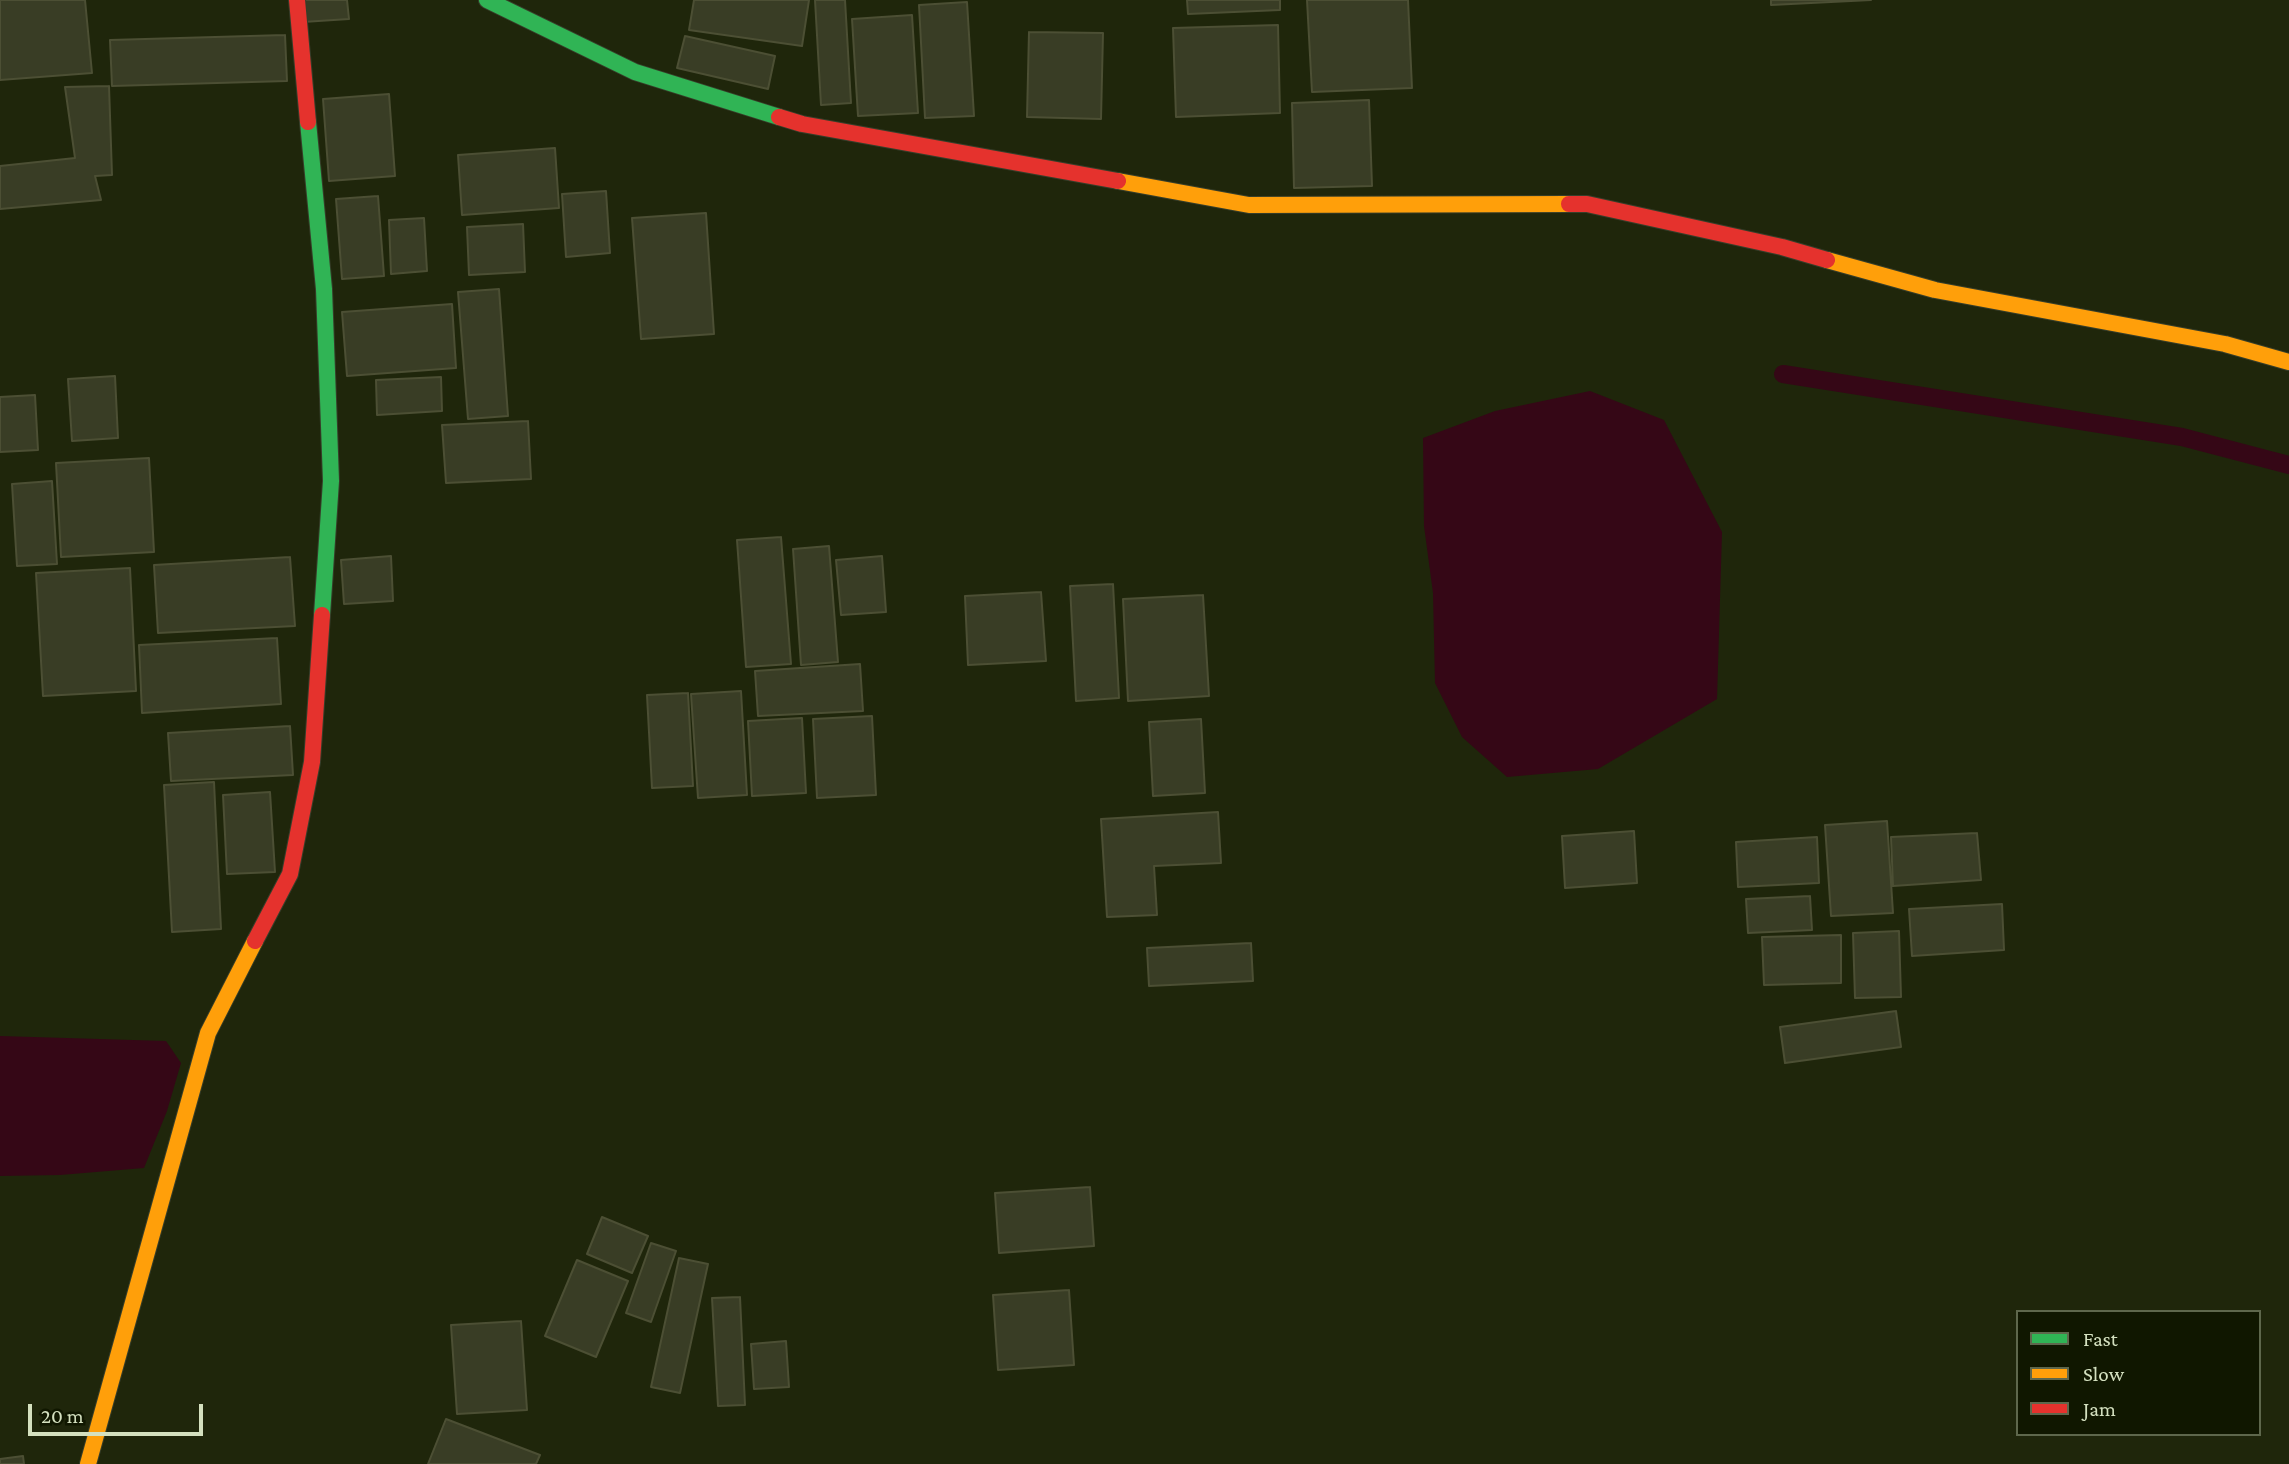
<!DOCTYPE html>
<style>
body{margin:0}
#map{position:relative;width:2289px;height:1464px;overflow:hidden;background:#1f260b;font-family:"Crimson Pro",serif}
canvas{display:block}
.legend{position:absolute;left:2016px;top:1310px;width:245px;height:126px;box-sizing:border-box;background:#101700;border:2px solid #5e674c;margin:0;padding:9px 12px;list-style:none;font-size:21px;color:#d4e0bf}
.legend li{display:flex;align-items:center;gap:14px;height:35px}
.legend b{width:35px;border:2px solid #5e674c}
.scale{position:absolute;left:28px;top:1404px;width:175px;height:32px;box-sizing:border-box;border:4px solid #d4e0bf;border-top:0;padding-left:9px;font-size:21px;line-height:24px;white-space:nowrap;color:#d4e0bf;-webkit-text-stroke:5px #101700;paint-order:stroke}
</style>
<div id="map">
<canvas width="2289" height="1464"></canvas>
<ul class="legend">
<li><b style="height:9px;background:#30b455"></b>Fast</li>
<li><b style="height:9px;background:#ff9f0a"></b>Slow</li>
<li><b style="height:9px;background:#e5322d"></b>Jam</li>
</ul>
<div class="scale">20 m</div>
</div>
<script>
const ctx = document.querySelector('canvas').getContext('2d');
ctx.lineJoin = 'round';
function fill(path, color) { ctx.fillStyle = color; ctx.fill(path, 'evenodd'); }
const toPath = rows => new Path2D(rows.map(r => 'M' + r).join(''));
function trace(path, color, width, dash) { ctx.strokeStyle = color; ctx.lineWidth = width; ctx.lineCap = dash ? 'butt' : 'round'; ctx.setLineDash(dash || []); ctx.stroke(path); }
const water = toPath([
 [1590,391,1664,420,1722,532,1717,699,1598,769,1507,777,1462,737,1435,683,1433,593,1424,526,1423,438,1495,411],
 [0,1036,166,1041,181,1063,167,1111,144,1168,60,1175,0,1176]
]);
const stream = toPath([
 [1783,374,2182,437,2289,465]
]);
const building = toPath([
 [0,0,85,0,92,73,0,80,0,0],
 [301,0,347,0,349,19,303,22,301,0],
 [694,0,809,0,802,46,689,30,694,0],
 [815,0,845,0,851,103,821,105,815,0],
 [1187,0,1280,0,1280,10,1188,14,1187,0],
 [1307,0,1408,0,1412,88,1312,92,1307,0],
 [1771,0,1871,0,1771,5,1771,0],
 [967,2,974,116,925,118,919,5,967,2],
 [912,15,918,113,858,116,852,19,912,15],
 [1278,25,1280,113,1176,117,1173,28,1278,25],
 [1029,32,1103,33,1101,119,1027,117,1029,32],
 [285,35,287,81,112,86,110,40,285,35],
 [685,36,775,56,768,89,677,68,685,36],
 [109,86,112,175,95,176,101,200,0,209,0,166,75,158,65,87,109,86],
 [389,94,395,176,329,181,323,99,389,94],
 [1369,100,1372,186,1294,188,1292,103,1369,100],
 [555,148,559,208,462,215,458,155,555,148],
 [606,191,610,253,566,257,562,194,606,191],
 [378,196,384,276,342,279,336,199,378,196],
 [706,213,714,334,641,339,632,218,706,213],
 [424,218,427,271,391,274,389,220,424,218],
 [523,224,525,272,469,275,467,227,523,224],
 [499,289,508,416,468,419,458,292,499,289],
 [452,304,456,368,347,376,342,312,452,304],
 [115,376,118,438,72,441,68,379,115,376],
 [441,377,442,411,377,415,376,380,441,377],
 [35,395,38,450,0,452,0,397,35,395],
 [528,421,531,479,446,483,442,425,528,421],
 [149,458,154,552,61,557,56,463,149,458],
 [52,481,57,564,17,566,12,484,52,481],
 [781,537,791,664,746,667,737,540,781,537],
 [829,546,838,662,801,665,793,549,829,546],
 [391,556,393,601,344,604,341,560,391,556],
 [882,556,886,612,841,615,836,560,882,556],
 [290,557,295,626,158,633,154,565,290,557],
 [130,568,136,691,43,696,36,573,130,568],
 [1113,584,1119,698,1076,701,1070,586,1113,584],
 [1041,592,1046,661,968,665,965,596,1041,592],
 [1203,595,1209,696,1128,701,1123,599,1203,595],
 [277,638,281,704,142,713,139,645,277,638],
 [860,664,863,711,758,716,755,671,860,664],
 [741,691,747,795,698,798,691,694,741,691],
 [688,693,693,786,652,788,647,695,688,693],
 [872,716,876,795,817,798,813,719,872,716],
 [802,718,806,793,752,796,748,721,802,718],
 [1201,719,1205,793,1153,796,1149,722,1201,719],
 [290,726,293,775,171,781,168,733,290,726],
 [214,782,221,929,172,932,164,785,214,782],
 [270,792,275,872,227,874,223,795,270,792],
 [1218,812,1221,863,1154,866,1157,915,1107,917,1101,819,1218,812],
 [1887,821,1893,913,1831,916,1825,825,1887,821],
 [1634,831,1637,883,1565,888,1562,836,1634,831],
 [1977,833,1981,880,1893,886,1891,837,1977,833],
 [1817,837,1819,883,1738,887,1736,842,1817,837],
 [1810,896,1812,930,1748,933,1746,899,1810,896],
 [2002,904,2004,950,1912,956,1909,909,2002,904],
 [1899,931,1901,997,1855,998,1853,933,1899,931],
 [1841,935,1841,983,1764,985,1762,937,1841,935],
 [1251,943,1253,981,1149,986,1147,948,1251,943],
 [1896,1011,1901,1047,1785,1063,1780,1027,1896,1011],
 [1090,1187,1094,1246,999,1253,995,1193,1090,1187],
 [602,1217,648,1236,632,1273,587,1254,602,1217],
 [651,1243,676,1251,651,1322,626,1313,651,1243],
 [679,1258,708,1264,680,1393,651,1387,679,1258],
 [577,1260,628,1281,596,1357,545,1336,577,1260],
 [1069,1290,1074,1365,998,1370,993,1295,1069,1290],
 [740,1297,745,1405,718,1406,712,1298,740,1297],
 [521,1321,527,1410,457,1414,451,1325,521,1321],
 [786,1341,789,1387,754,1389,751,1344,786,1341],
 [446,1419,540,1455,536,1464,428,1464,446,1419],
 [23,1456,24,1464,0,1464,0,1459,23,1456]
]);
const fast = toPath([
 [487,0,635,72,779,117],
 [308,122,324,289,331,481,322,615]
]);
const slow = toPath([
 [1118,181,1249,205,1569,204],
 [1827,260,1935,290,2225,344,2289,362],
 [88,1464,208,1033,255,941]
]);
const jam = toPath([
 [297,0,308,122],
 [779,117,802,124,1118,181],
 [1569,204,1587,204,1782,247,1827,260],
 [255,941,290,874,312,762,322,615]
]);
fill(water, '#350716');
trace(stream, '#350716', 18);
fill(building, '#393d25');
trace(building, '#4c4f34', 2);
trace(fast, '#373e2a', 18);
trace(slow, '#373e2a', 18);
trace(jam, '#373e2a', 18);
trace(fast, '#30b455', 16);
trace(slow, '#ff9f0a', 16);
trace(jam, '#e5322d', 16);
</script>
